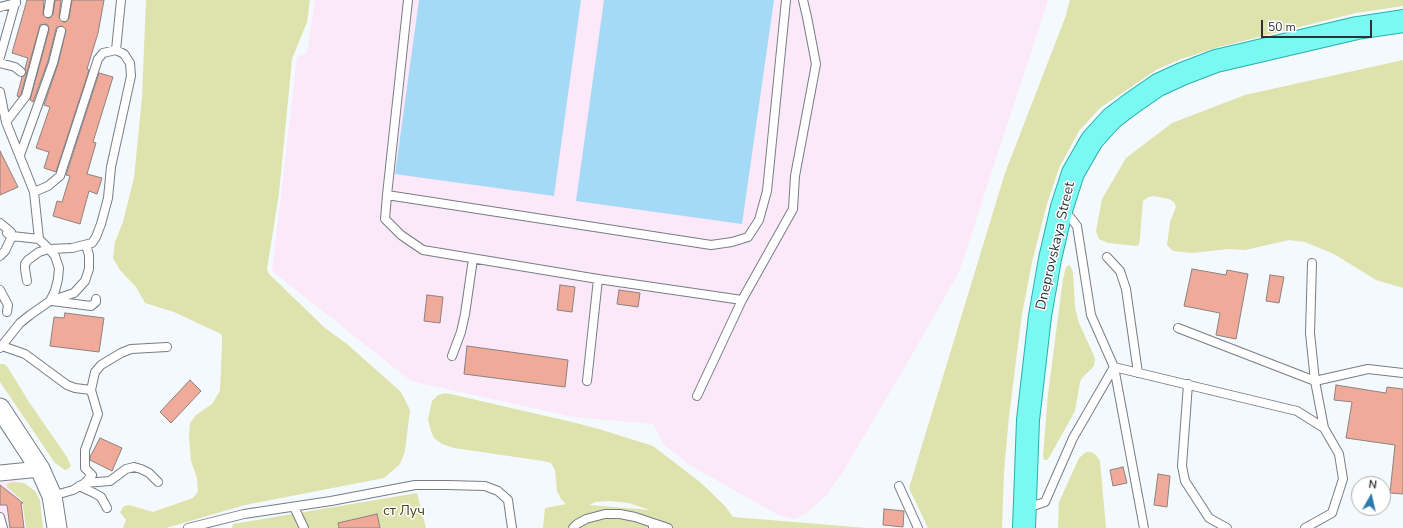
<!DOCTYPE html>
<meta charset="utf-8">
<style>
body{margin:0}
#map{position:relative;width:1403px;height:528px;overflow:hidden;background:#f4f9fe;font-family:"Nunito Sans",sans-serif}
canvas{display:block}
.north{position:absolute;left:1351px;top:476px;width:40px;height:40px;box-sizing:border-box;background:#fff;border:1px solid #abadae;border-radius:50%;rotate:8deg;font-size:11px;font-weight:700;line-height:16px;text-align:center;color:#2e3134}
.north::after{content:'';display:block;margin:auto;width:14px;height:18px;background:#2c79ab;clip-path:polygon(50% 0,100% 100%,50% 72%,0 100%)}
.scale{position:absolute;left:1261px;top:20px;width:111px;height:18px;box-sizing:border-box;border:2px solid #2e3134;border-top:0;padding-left:5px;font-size:12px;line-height:14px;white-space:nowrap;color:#2e3134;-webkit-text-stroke:3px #fff;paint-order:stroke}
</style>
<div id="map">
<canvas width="1403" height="528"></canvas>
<div class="north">N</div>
<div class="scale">50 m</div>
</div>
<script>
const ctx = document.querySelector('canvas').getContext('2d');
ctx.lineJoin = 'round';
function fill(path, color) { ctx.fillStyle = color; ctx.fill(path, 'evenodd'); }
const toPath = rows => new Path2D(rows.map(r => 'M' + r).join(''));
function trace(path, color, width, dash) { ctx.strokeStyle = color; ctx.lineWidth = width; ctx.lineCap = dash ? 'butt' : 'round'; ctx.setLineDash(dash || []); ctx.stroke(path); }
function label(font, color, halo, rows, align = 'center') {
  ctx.font = font + ' "Nunito Sans",sans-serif'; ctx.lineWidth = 3; ctx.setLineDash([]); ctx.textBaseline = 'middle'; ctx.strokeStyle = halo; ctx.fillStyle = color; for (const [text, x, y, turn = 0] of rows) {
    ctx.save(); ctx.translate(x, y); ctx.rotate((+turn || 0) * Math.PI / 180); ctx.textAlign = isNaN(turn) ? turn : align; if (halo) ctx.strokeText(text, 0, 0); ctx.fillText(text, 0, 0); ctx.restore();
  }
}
const industrial = toPath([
 [315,0,1048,0,959,272,910,358,844,470,827,495,805,514,795,519,778,515,688,464,664,445,653,424,574,417,411,381,272,271,297,57,307,53],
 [17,480,25,528,0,528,0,482]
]);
const green = toPath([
 [146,0,310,0,307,22,292,59,279,193,267,269,269,274,325,328,347,344,401,392,410,410,405,451,400,464,384,478,245,505,166,528,123,528,126,520,120,512,124,506,129,505,153,512,193,498,198,492,197,478,191,461,189,437,190,423,196,415,212,404,220,391,222,346,222,337,221,334,174,312,145,303,136,287,120,270,113,258,115,242,123,222,134,178,142,97],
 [1070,0,1403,0,1403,6,1356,13,1219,47,1181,59,1156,70,1100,108,1079,131,1059,168,1047,204,1033,258,1022,314,1009,416,1004,472,1002,528,928,528,909,488,1005,173,1065,18],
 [1403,60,1403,288,1376,280,1334,254,1305,242,1289,240,1245,250,1228,249,1192,253,1173,251,1167,245,1170,222,1176,207,1174,202,1169,199,1153,196,1148,197,1143,201,1140,238,1139,244,1137,246,1108,243,1099,239,1096,231,1102,199,1126,158,1172,123,1245,95],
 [1069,265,1071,267,1073,273,1075,308,1079,323,1095,358,1094,366,1082,378,1080,382,1075,411,1050,456,1047,460,1044,460,1043,456,1048,394,1063,279,1066,267],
 [0,364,4,364,7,366,29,402,67,457,71,466,68,469,65,470,55,463,0,382],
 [446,393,572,422,602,430,653,446,700,482,725,506,733,517,867,528,543,528,545,508,566,504,561,499,557,491,555,470,551,463,543,461,454,448,442,444,434,438,431,431,428,419,432,401,438,395],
 [610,501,629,503,650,510,589,505,595,502],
 [1086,452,1091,452,1096,455,1100,461,1106,528,1058,528,1059,502,1079,458],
 [13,482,24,483,35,491,40,500,43,528,26,528,22,500,7,487,7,484],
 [417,493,426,528,232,528,233,524]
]);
const water = toPath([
 [419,0,581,0,554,196,395,174],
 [604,0,774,0,742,224,576,201]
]);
const building = toPath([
 [27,0,44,0,43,15,48,18,50,18,53,14,55,0,61,0,59,18,63,22,66,22,69,18,72,0,104,0,98,33,87,69,89,70,56,172,44,168,49,152,36,148,50,107,44,105,58,64,66,30,62,26,57,27,56,29,48,61,33,102,30,100,49,30,48,25,46,24,40,25,21,94,19,97,17,96,22,77,26,73,25,68,28,58,12,53,27,0],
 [99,73,113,77,93,142,96,143,87,174,102,178,97,194,89,191,80,224,53,216,57,201,62,202,70,176,66,175,99,73],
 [0,151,18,187,0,195,0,151],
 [1192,269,1226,275,1227,270,1248,274,1236,339,1216,335,1220,313,1184,306,1192,269],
 [1270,275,1284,277,1279,303,1266,301,1270,275],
 [560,285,575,287,572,312,557,310,560,285],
 [619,290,640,293,638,307,617,304,619,290],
 [427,295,443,297,440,323,424,321,427,295],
 [65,313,104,318,99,352,50,346,54,317,64,318,65,313],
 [467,346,568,360,565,387,464,374,467,346],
 [190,380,201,391,171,423,160,412,190,380],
 [1336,385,1386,393,1387,387,1403,389,1403,494,1390,493,1395,445,1346,438,1352,402,1334,400,1336,385],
 [100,438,122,448,112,471,90,460,90,457,100,438],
 [1123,467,1127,483,1113,486,1110,470,1123,467],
 [1158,474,1170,476,1167,507,1154,505,1158,474],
 [0,485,23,503,21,503,24,528,10,528,7,505,0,505,0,485],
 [884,509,904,511,903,527,883,525,884,509],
 [377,514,380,528,339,528,338,523,377,514]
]);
const service = toPath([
 [408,0,387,195,385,219,401,235,423,250,598,279,742,300,793,209,795,176,816,64,807,17,803,0],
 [0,7,16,3],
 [48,13,50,0],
 [64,17,67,0],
 [0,57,16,0],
 [0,63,15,67,21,72],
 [0,92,6,122,34,192,39,239,49,249,39,252,28,260,25,264,25,269,27,281],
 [6,122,26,96,44,29],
 [20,155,53,63,61,31],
 [34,192,48,186,60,176,98,59,103,53,116,50],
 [387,195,711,245,732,242,748,237,759,220,767,191,786,0],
 [0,223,11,232,12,236,39,239],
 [0,256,5,251,12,236,7,233],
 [1107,257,1120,271,1126,289,1138,373],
 [1312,263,1310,333,1315,381,1324,428],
 [0,290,8,305,7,312],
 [50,301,55,291,58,279,59,268,55,256,49,249,72,248,92,243,96,237,101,224,108,198,111,167,131,76,130,63,124,54,116,50,121,0],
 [52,301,91,306,96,302,96,299],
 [1178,328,1315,381,1368,369,1403,373],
 [2,346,25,354,67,385,75,388,91,390],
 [0,348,20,323,30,315,50,301,74,293,85,281,89,269,89,255,86,245],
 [452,356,461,332,465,314,473,259],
 [587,381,598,279],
 [1188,384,1182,466,1185,481,1209,518,1227,528],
 [697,396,742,300],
 [85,483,110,481,126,469,134,467,141,469,149,473,158,482],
 [79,486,94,493,101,497,107,508],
 [899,486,918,528],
 [52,496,73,490,85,483,92,475,85,468,85,450,98,414,91,390,95,372,101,365,121,353,131,349,167,347],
 [1033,506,1045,502,1073,438,1114,367,1091,315,1077,226,1070,217],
 [294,507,304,528],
 [0,517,3,528],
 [653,523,668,528],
 [188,528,244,514,331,501,415,485,447,485,485,486,498,491,508,500,512,528],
 [573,528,577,524,586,519,605,514,620,514,635,517,653,523,653,528],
 [1144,528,1114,367,1297,411,1324,428,1339,454,1343,479,1332,513,1305,528]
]);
const minor = toPath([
 [0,473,40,469]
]);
const tertiary = toPath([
 [0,408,40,469,52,496,57,528]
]);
const primary = toPath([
 [1024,528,1028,420,1040,316,1050,259,1062,207,1073,173,1092,140,1112,118,1132,103,1158,85,1182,74,1216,61,1357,28,1403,21]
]);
const streetNames = [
 ["Dneprovskaya Street",1056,246,-77]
];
const parkNames = [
 ["ст Луч",404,512]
];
fill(industrial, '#fbe8f8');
fill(green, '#dee2ac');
fill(water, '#a5daf7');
fill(building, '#efaa9a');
trace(building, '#8d827f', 1);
trace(service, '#767d85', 10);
trace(minor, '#767d85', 17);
trace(tertiary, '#767d85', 21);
trace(primary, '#26b0aa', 24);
trace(service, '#fff', 8);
trace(minor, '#fff', 15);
trace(tertiary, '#fff', 19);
trace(primary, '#7af9f2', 22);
label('14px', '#2e3134', '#fff', streetNames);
label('14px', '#424413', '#fff', parkNames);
</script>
